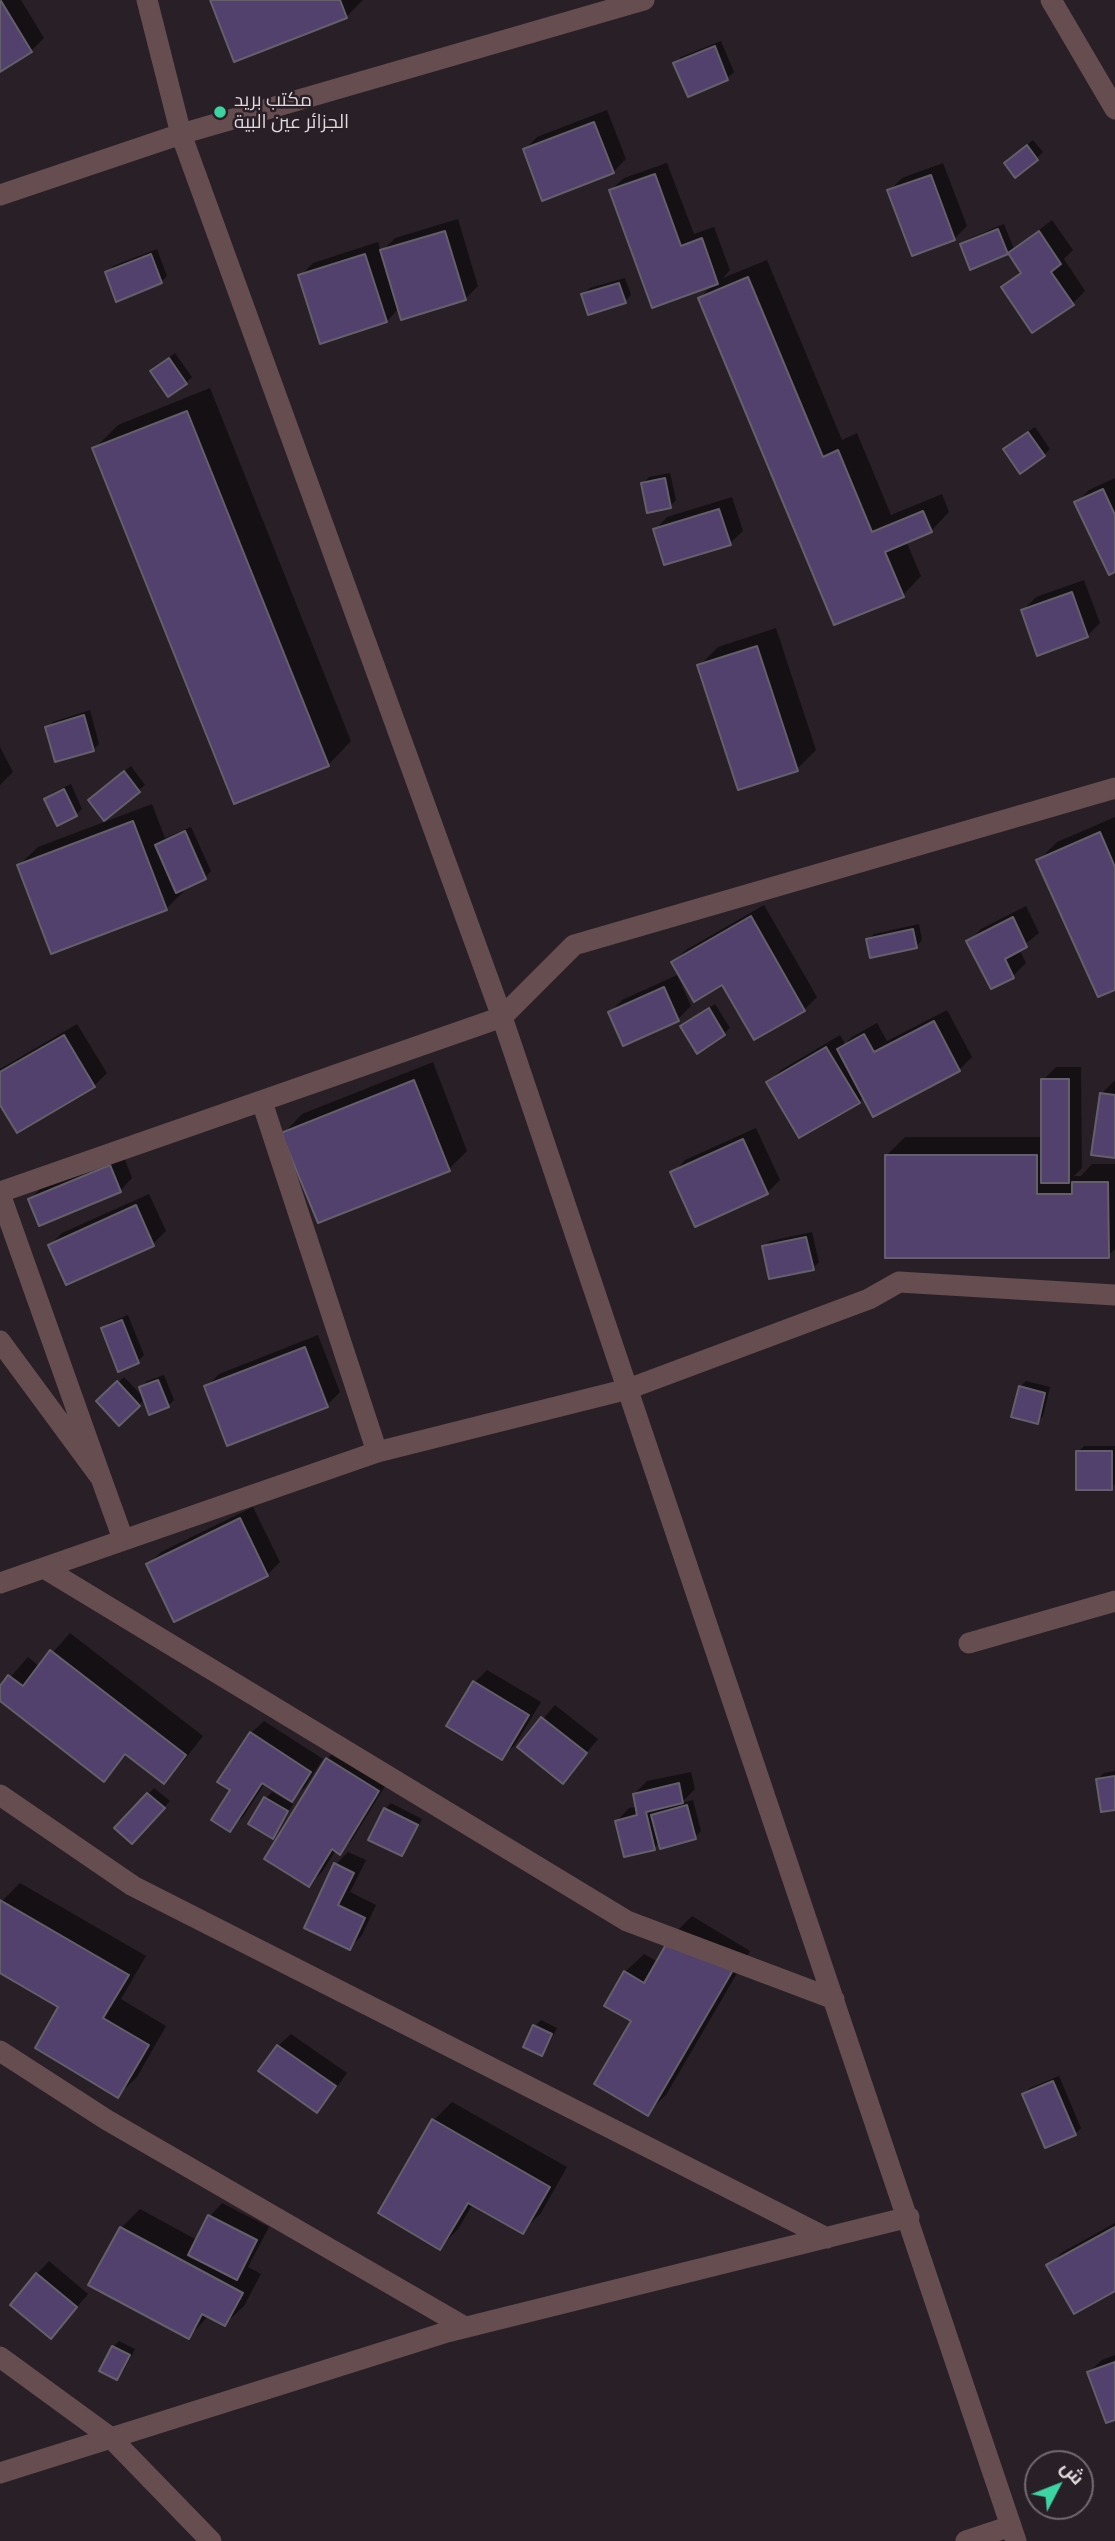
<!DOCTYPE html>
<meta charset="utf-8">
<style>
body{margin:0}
#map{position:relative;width:1115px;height:2541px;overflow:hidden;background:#291f26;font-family:Merriweather,Cairo,serif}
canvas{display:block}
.north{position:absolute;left:1024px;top:2450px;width:70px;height:70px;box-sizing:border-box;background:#291f26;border:2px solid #72696f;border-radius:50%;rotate:48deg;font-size:19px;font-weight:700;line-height:28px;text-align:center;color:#dfd8dd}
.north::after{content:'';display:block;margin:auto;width:24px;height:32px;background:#3dd4a3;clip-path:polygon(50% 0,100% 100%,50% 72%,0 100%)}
</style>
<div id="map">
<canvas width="1115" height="2541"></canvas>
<div class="north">ش</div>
</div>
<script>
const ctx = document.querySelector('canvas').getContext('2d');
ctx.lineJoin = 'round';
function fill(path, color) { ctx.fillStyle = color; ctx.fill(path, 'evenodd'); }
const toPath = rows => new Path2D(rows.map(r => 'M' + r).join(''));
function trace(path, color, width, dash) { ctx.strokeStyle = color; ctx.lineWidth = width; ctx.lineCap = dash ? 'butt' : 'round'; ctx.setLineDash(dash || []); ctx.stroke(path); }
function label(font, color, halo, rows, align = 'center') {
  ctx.font = font + ' Merriweather,Cairo,serif'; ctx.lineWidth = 5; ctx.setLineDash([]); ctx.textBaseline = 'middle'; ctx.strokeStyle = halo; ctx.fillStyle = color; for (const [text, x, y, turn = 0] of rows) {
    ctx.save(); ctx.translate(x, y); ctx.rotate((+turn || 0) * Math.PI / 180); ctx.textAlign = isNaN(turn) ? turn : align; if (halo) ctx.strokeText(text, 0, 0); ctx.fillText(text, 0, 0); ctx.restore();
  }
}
const shadow = toPath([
 [0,0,21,0,44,38,31,51,0,70],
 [211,0,363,0,346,17],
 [721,41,734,72,727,78,688,95,675,64,681,57],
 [607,110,626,159,613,172,525,149,537,137],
 [1033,140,1043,152,1037,158,1012,157],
 [667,163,694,234,714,227,730,270,723,278,767,260,842,440,857,433,891,515,942,494,949,512,931,531,906,541,921,576,903,595,700,298,713,284,611,190,624,178],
 [943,163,967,226,954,239,889,191,902,178],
 [458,219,478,286,465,299,400,307,387,321,300,276,313,263,378,242,381,252,395,238],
 [1052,220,1073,250,1064,259,1085,291,1073,303,1003,287,1022,270,1009,251,1007,253,962,245,968,239,1004,224,1014,249],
 [157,249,167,276,161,282,107,273,113,266],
 [625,278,631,295,625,301,583,294,590,288],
 [175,353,192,377,186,383,152,371],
 [210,388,351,741,328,765,94,449,118,425],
 [1035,427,1050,449,1044,455,1011,444],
 [670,473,676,500,670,507,643,483,649,477],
 [1115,478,1115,570,1076,503,1089,490],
 [732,497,743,531,730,543,655,530,667,517],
 [1084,580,1100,623,1087,636,1023,610,1036,597],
 [776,628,816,750,797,769,699,666,718,647],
 [90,710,99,744,93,750,47,728,53,722],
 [0,747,13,772,0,785],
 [131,766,145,785,104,818,96,794],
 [71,784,82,809,76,815,46,799,52,793],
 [152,804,165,838,191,827,211,871,205,878,184,887,185,890,166,909,19,865,38,847],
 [1115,817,1115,988,1039,860,1057,842],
 [764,905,817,997,804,1010,673,962,686,950],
 [1026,906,1039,933,1019,949,1026,963,1013,976,968,942,981,929],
 [919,924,922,940,916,947,868,940,874,934],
 [677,975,691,1006,678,1019,624,1044,610,1012,622,1000],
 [715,1004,730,1028,724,1034,682,1026],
 [947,1010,972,1057,959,1070,874,1114,864,1096,859,1102,769,1082,781,1070,840,1035,845,1044,852,1037,877,1023,887,1041],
 [77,1024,107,1073,94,1086,0,1101,0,1069],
 [433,1062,467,1151,449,1169,284,1133,302,1114],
 [1056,1067,1081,1067,1082,1168,1074,1176,1081,1176,1092,1164,1115,1164,1115,1249,1108,1256,886,1156,905,1137,1043,1137,1043,1080],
 [1114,1081,1115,1081,1115,1157,1101,1094],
 [756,1128,780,1180,767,1193,696,1225,673,1173,685,1160],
 [123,1154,132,1178,120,1191,30,1199,43,1186],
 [149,1194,166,1231,153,1244,67,1283,50,1245,62,1233],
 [812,1232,819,1262,813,1268,764,1247,770,1241],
 [128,1315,144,1355,138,1361,103,1329,109,1323],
 [318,1335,340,1392,327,1405,206,1387,219,1374],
 [164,1375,174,1400,168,1406,141,1388,147,1381],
 [124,1377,145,1399,119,1424,98,1401],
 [1026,1381,1050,1387,1043,1416,1037,1422,1020,1387],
 [1084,1446,1115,1446,1115,1484,1111,1488,1078,1452],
 [253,1507,280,1562,267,1575,148,1564,161,1552],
 [70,1633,203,1736,182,1763,164,1781,128,1753,104,1779,0,1699,0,1689,28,1657,40,1667],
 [487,1670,541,1702,515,1745,502,1757,474,1683],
 [555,1705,598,1739,563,1781,519,1747],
 [264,1721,323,1759,305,1787,292,1800,265,1783,243,1817,230,1829,233,1790,251,1733],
 [340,1746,390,1778,352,1840,340,1852,336,1850,322,1872,309,1884,327,1759],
 [1115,1771,1115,1808,1098,1779,1104,1773],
 [691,1772,695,1789,681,1803,693,1800,701,1831,695,1837,660,1842,654,1848,617,1821,629,1808,637,1807,634,1794,647,1781],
 [154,1788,170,1801,132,1842,117,1828],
 [272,1792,293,1804,278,1830,272,1836,266,1798],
 [391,1803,422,1819,407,1848,401,1854,385,1809],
 [348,1852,366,1860,350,1892,376,1905,362,1935,350,1948,307,1927,336,1864],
 [20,1883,146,1956,121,1999,166,2026,137,2077,118,2095,61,2007,0,1971,0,1903],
 [692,1916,750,1951,666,2095,647,2113,625,1972,644,1954,658,1962,673,1935],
 [541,2020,557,2028,547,2048,541,2054,535,2026],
 [291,2034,347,2073,329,2098,317,2111,278,2046],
 [1059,2076,1081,2128,1075,2134,1024,2094,1030,2088],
 [452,2102,567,2167,541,2213,522,2232,473,2204,458,2229,440,2248,433,2121],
 [222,2203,269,2227,248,2267,261,2274,244,2306,225,2324,209,2315,189,2337,121,2228,140,2209,197,2240,210,2216],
 [1115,2223,1115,2289,1048,2266,1061,2253],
 [49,2261,88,2294,51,2337,37,2274],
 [119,2341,135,2349,123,2372,117,2378,113,2347],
 [1115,2355,1115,2418,1089,2372,1102,2360]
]);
const building = toPath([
 [210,0,340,0,347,18,234,62,210,0],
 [1,1,32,52,0,72,0,2,1,1],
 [715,46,728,80,688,97,673,63,715,46],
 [594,122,614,173,542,201,523,149,594,122],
 [1027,145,1038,160,1015,178,1004,163,1027,145],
 [655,174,681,246,702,238,718,284,652,308,609,190,655,174],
 [931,175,955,240,912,256,887,190,931,175],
 [998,229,1008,254,970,270,960,244,998,229],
 [445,231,466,300,401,320,380,250,445,231],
 [1039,231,1061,264,1051,272,1074,305,1032,333,1001,287,1021,273,1008,253,1039,231],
 [151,254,162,283,116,302,105,272,151,254],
 [365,254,387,322,320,344,298,275,365,254],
 [748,277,823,457,838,450,872,532,923,511,932,532,885,552,904,597,834,625,698,298,748,277],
 [619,283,626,303,588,315,581,294,619,283],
 [169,358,187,384,168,397,150,371,169,358],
 [187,411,329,766,234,804,92,448,187,411],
 [1028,432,1045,456,1020,474,1003,449,1028,432],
 [665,478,671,508,647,513,641,483,665,478],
 [1103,489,1115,515,1115,572,1109,575,1074,502,1103,489],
 [719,509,731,545,664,565,653,529,719,509],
 [1072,592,1088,637,1037,656,1021,610,1072,592],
 [757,646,798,771,738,790,697,665,757,646],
 [84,715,94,751,55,762,45,727,84,715],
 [124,771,140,792,104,821,88,800,124,771],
 [64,789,77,816,57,826,44,799,64,789],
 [133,821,167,910,51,954,17,865,133,821],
 [185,831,206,879,176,893,155,845,185,831],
 [1100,832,1115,867,1115,990,1098,997,1036,860,1100,832],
 [751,916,805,1011,754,1040,722,985,694,1002,671,962,751,916],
 [1013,917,1027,947,1005,959,1014,978,991,989,966,941,1013,917],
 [913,929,917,948,870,958,866,939,913,929],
 [664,987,679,1021,623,1046,608,1012,664,987],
 [709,1008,725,1035,697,1054,680,1026,709,1008],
 [934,1021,960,1071,873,1117,837,1049,864,1034,874,1052,934,1021],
 [64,1035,95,1087,17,1133,0,1105,0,1072,64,1035],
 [826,1047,860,1103,799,1138,766,1082,826,1047],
 [1041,1079,1069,1079,1069,1183,1041,1183,1041,1079],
 [414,1080,450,1171,318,1223,281,1133,414,1080],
 [1100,1093,1115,1095,1115,1158,1091,1155,1100,1093],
 [743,1139,768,1194,695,1227,670,1172,743,1139],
 [885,1155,1037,1155,1037,1194,1072,1194,1072,1182,1108,1182,1109,1258,885,1258,885,1155],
 [110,1165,121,1192,39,1226,28,1199,110,1165],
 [136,1205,154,1246,66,1285,48,1245,136,1205],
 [806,1237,814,1270,769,1279,762,1246,806,1237],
 [122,1320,139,1363,118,1372,101,1328,122,1320],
 [305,1347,328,1407,227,1446,204,1386,305,1347],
 [158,1380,169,1407,149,1415,139,1387,158,1380],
 [117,1381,140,1406,119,1426,96,1401,117,1381],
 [1019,1386,1045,1393,1038,1424,1011,1417,1019,1386],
 [1076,1451,1112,1451,1112,1490,1076,1490,1076,1451],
 [240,1518,268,1576,174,1622,146,1564,240,1518],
 [50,1650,186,1755,164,1784,125,1754,104,1782,0,1701,0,1686,8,1675,23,1686,50,1650],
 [473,1681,529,1715,502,1760,446,1726,473,1681],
 [541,1717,587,1753,563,1784,517,1747,541,1717],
 [250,1732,311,1772,292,1802,262,1783,230,1832,211,1820,230,1790,217,1782,250,1732],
 [326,1758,379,1791,340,1855,332,1849,309,1887,264,1859,326,1758],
 [1115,1776,1115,1810,1101,1812,1096,1779,1115,1776],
 [679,1783,683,1803,646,1812,655,1850,624,1857,615,1821,637,1815,633,1794,679,1783],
 [147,1793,165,1808,132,1844,114,1828,147,1793],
 [264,1797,288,1811,273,1839,248,1824,264,1797],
 [687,1805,696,1839,660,1849,651,1815,687,1805],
 [384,1808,418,1825,402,1856,368,1840,384,1808],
 [334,1863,354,1873,338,1905,365,1918,350,1950,304,1928,334,1863],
 [0,1900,129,1975,103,2018,149,2045,118,2098,35,2048,58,2007,0,1973,0,1900],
 [672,1934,733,1970,648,2116,594,2084,631,2021,604,2006,624,1971,644,1983,672,1934],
 [533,2025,552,2034,542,2056,523,2047,533,2025],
 [277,2045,336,2086,317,2113,258,2071,277,2045],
 [1053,2081,1076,2135,1045,2148,1022,2094,1053,2081],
 [432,2119,550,2187,523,2234,468,2203,440,2250,378,2213,432,2119],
 [208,2215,257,2240,237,2280,188,2255,208,2215],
 [120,2227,243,2293,225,2326,202,2314,189,2339,88,2285,120,2227],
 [1115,2227,1115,2291,1074,2314,1046,2265,1115,2227],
 [36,2273,77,2307,51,2339,10,2305,36,2273],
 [112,2346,130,2355,117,2380,99,2371,112,2346],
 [1115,2362,1115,2420,1106,2423,1087,2372,1115,2362]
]);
const minor = toPath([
 [147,0,181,134,502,1017,1016,2541],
 [1051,0,1115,109],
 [0,195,181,134,644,0],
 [262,1102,377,1452],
 [0,1192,502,1017,574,945,1115,788],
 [0,1194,101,1478],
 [0,1341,101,1478,123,1539],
 [44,1568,627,1921,834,1999],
 [0,1583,377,1452,628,1389,869,1299,899,1282,1115,1295],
 [969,1643,1115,1601],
 [0,1795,133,1886,827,2238],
 [0,2051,107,2120,465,2327],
 [0,2357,111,2438,211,2541],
 [0,2473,447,2332,909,2217],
 [966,2541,1011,2526]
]);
const markers = [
 [220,112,7,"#3dd4a3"]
];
const poiNames = [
 ["مكتب بريد",234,101],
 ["الجزائر عين البية",234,123]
];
fill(shadow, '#0007');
fill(building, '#52416c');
trace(building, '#645f6b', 2);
trace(minor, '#654d50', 21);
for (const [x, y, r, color] of markers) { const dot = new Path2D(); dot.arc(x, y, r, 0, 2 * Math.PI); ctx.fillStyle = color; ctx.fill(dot); trace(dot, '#291f26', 2.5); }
label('19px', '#dfd8dd', '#291f26', poiNames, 'left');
</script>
